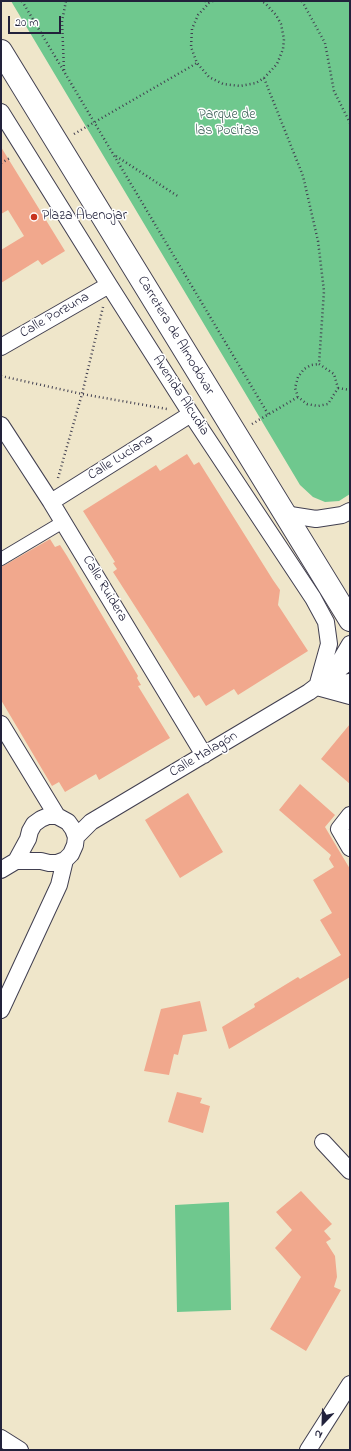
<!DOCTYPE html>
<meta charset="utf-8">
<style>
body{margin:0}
#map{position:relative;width:351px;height:1451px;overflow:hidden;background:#efe6ca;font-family:"Indie Flower",sans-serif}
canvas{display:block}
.frame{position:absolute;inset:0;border:2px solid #22223b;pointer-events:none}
.north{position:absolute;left:303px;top:1403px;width:40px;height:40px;-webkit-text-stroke:3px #fff;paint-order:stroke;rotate:203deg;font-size:11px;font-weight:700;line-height:16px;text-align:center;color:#22223b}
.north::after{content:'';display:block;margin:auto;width:14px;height:18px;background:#22223b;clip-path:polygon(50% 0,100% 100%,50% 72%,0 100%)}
.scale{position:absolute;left:8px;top:16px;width:53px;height:18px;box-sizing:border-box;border:2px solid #22223b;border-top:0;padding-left:5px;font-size:12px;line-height:14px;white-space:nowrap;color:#22223b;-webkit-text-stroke:3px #fff;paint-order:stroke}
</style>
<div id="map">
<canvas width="351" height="1451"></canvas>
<div class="frame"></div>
<div class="north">N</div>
<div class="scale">20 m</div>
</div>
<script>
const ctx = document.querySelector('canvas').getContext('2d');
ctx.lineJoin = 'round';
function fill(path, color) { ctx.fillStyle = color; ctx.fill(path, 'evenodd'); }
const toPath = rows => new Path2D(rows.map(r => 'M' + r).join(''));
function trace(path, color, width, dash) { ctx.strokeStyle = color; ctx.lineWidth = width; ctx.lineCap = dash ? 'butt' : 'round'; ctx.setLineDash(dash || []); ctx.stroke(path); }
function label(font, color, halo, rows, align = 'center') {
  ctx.font = font + ' "Indie Flower",sans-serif'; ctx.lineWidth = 3; ctx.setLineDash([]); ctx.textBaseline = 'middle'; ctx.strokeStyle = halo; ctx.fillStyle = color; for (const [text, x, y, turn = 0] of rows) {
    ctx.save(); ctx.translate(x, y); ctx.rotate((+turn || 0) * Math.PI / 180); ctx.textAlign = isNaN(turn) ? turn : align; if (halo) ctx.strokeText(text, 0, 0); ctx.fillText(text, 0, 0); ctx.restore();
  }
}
const green = toPath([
 [11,1,350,1,350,494,339,501,325,502,313,497,300,485],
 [229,1202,231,1310,177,1312,175,1205]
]);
const building = toPath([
 [1,147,65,251,42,265,38,260,1,283,1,250,24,236,8,210,1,214],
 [187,454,194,465,199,462,273,580,280,590,278,605,308,651,238,695,234,689,206,706,199,695,194,698,181,678,113,572,117,569,113,563,115,562,83,511,156,465,160,471],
 [50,539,55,547,60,545,67,556,138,676,137,678,141,685,138,686,170,738,99,780,96,774,65,792,59,782,52,786,1,700,1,566,5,565],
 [350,724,350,784,321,759],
 [300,784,335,815,325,827,350,869,350,977,229,1049,222,1027,255,1007,254,1004,298,977,300,979,341,955,320,920,332,913,313,880,334,867,329,859,331,855,279,810],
 [188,793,223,852,180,878,145,820],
 [200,1001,207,1031,183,1035,178,1055,174,1054,169,1075,144,1071,161,1009],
 [177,1092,202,1098,200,1103,210,1106,203,1133,168,1122],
 [301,1191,332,1224,324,1231,331,1239,326,1242,335,1256,337,1277,334,1287,341,1290,306,1351,270,1329,301,1277,275,1248,292,1230,276,1212]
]);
const path = toPath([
 [22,1,268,414],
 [205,1,209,3],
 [213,1,209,3,198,15,192,29,191,47,197,63,209,77,223,84,240,86,256,83,264,78,277,64,283,49,284,39,281,24,276,15,265,3,261,1],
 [302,1,325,43,334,91,350,123],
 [64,70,62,21,66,1],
 [264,78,303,176,318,241,324,291,319,364],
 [74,134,197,63],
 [116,156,179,197],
 [1,163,10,158],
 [319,364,334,374,338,388,328,404,318,406,307,404,298,397,295,388,298,377,304,369,311,365,319,364],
 [1,376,82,394,167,409],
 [338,388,350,390],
 [252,424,298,397],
 [58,478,82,394,103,307]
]);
const pedestrian = toPath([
 [1,559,63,522]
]);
const minor = toPath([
 [1,112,109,285,191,414,313,598,326,622,329,644,317,687],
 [1,347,109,285],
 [1,425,51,502,204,755],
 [51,502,191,414],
 [284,514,316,519,342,515,350,511],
 [334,668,340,661,350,644],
 [324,686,350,682],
 [317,687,350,696],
 [1,724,57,816],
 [350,815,339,829,350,848],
 [76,837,91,822,309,692,350,661],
 [1,870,16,861,28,839,30,831,34,824,41,819,48,816,57,816,68,822,73,829,76,837,75,845,71,854,65,860,57,863,49,863,41,861,16,861],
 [1,1010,59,885,65,860],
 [323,1142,350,1171],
 [1,1438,20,1450],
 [308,1450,350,1384]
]);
const secondary = toPath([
 [1,51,350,620]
]);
const markers = [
 [34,217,4,"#c8321e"]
];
const parkNames = [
 ["Parque de",227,116],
 ["las Pocitas",227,132]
];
const poiNames = [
 ["Plaza Abenojar",42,217]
];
const streetNames = [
 ["Calle Porzuna",55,316,-30],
 ["Carretera de Almodóvar",175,336,59],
 ["Avenida Alcudia",180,396,57],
 ["Calle Luciana",121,458,-32],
 ["Calle Ruidera",104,589,59],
 ["Calle Malagón",204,755,-31]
];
fill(green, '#6fc88e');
fill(building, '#f1a88d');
trace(pedestrian, '#413f50', 14);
trace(minor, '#413f50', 18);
trace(secondary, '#413f50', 24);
trace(path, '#413f50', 2.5, [1, 3]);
trace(pedestrian, '#fff', 12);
trace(minor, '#fff', 16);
trace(secondary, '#fff', 22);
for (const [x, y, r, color] of markers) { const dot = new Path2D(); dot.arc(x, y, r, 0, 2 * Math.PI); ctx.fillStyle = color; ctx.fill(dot); trace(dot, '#fff', 1.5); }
label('14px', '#41645c', '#fff', parkNames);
label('14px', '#22223b', '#fff', poiNames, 'left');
label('14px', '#22223b', '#fff', streetNames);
</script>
